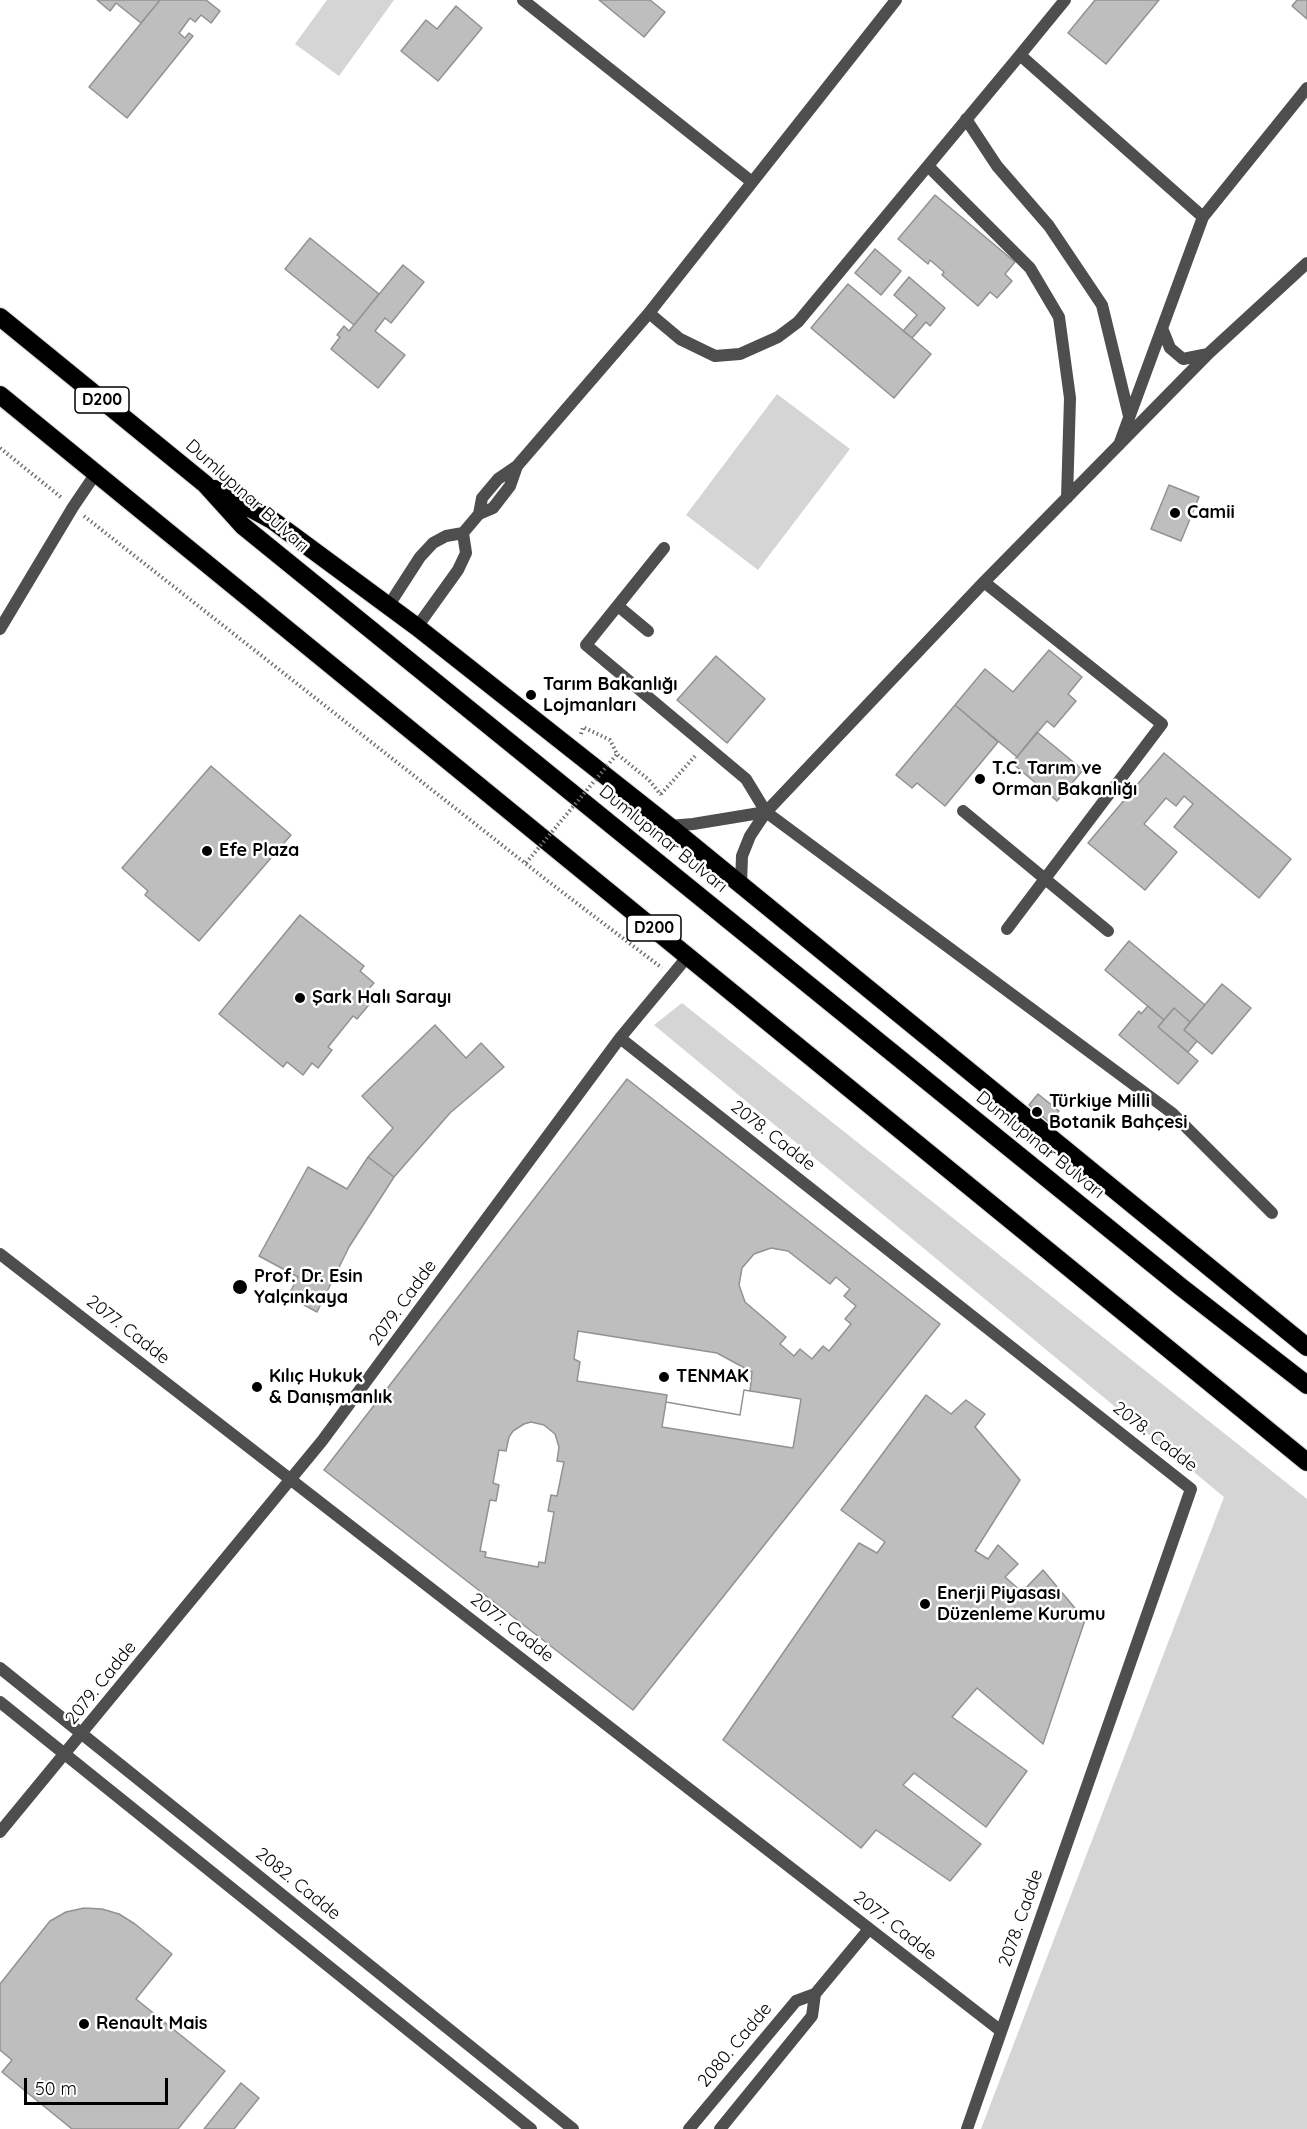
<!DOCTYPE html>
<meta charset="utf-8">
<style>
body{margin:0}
#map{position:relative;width:1307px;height:2129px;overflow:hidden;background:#fff;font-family:Quicksand,sans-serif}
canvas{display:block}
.scale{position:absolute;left:24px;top:2078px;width:144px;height:27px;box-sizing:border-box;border:3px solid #000;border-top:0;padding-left:8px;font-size:18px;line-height:21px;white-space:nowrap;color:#000;-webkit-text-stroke:4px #fff;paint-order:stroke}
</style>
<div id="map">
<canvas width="1307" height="2129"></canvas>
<div class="scale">50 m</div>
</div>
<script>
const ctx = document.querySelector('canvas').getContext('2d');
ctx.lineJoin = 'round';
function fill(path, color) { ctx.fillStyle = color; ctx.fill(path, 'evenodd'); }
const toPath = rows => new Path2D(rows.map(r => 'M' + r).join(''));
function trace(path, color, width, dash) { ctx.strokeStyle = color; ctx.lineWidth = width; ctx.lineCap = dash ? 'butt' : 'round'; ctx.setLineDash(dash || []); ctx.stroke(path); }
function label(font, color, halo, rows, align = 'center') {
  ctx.font = font + ' Quicksand,sans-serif'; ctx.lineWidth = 5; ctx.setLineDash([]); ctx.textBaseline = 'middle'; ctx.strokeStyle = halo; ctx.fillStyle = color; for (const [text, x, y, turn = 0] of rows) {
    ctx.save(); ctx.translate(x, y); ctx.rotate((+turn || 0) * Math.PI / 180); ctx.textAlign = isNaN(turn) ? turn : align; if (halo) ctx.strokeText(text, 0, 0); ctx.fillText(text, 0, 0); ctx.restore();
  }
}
const green = toPath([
 [327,0,394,0,339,76,295,44],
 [777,394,850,449,758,570,686,515],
 [682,1003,1307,1499,1307,2129,981,2129,1224,1497,654,1025]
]);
const building = toPath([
 [97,0,160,0,141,23,116,3,110,11,97,0],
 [160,0,206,0,220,11,211,23,201,15,195,22,190,18,179,33,185,38,189,33,193,36,127,118,89,87,160,0],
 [599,0,650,0,665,12,644,37,599,0],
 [1095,0,1159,0,1106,64,1068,33,1095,0],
 [1297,0,1307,0,1307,19,1292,6,1297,0],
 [456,6,482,28,438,81,401,51,426,20,437,29,456,6],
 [935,195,1015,262,1005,274,1012,281,997,298,990,292,978,306,942,275,944,272,930,260,928,264,898,239,935,195],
 [310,238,379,294,354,325,285,269,310,238],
 [875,249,901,271,881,295,855,273,875,249],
 [403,265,424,282,391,323,385,318,375,331,405,355,378,388,331,349,340,337,337,335,344,326,349,331,403,265],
 [909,277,945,308,930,326,926,322,912,338,903,331,917,315,894,295,909,277],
 [848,284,931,354,894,398,811,328,848,284],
 [1169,485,1199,497,1181,541,1151,529,1169,485],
 [1049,650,1082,677,1068,694,1076,701,1054,727,1047,721,1017,757,955,705,985,669,1013,692,1049,650],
 [716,656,765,699,727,743,677,700,716,656],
 [955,705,998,742,945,806,917,783,912,788,896,775,955,705],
 [1037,732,1083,770,1057,801,1012,763,1037,732],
 [1164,753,1291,859,1259,898,1174,827,1193,804,1184,796,1176,806,1166,798,1144,824,1177,852,1145,890,1088,843,1164,753],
 [211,766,291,835,199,941,145,895,148,891,122,868,211,766],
 [300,915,364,966,360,971,374,983,364,994,372,1001,357,1019,353,1016,328,1047,332,1050,318,1068,312,1063,303,1075,287,1062,283,1067,219,1014,300,915],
 [1129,941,1205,1005,1190,1022,1174,1008,1164,1020,1105,970,1129,941],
 [1222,984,1251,1008,1212,1054,1184,1030,1222,984],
 [1148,1006,1164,1020,1158,1027,1198,1061,1178,1084,1119,1035,1139,1011,1141,1014,1148,1006],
 [1174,1008,1190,1022,1184,1030,1197,1041,1188,1052,1158,1027,1174,1008],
 [435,1025,466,1058,481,1043,504,1067,450,1113,394,1177,368,1157,393,1128,362,1096,435,1025],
 [627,1079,940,1324,633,1710,324,1470,627,1079],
 [1038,1094,1059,1111,1049,1122,1029,1105,1038,1094],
 [368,1157,394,1177,349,1247,317,1312,288,1296,298,1277,259,1256,308,1167,347,1189,368,1157],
 [771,1248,788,1251,830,1284,836,1277,850,1289,844,1296,856,1306,845,1319,851,1324,829,1351,823,1346,812,1359,800,1349,794,1356,780,1344,786,1337,745,1302,739,1285,742,1268,754,1254,771,1248],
 [578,1331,717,1353,752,1372,750,1391,744,1390,740,1415,666,1402,667,1395,577,1381,580,1362,574,1359,578,1331],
 [744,1390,801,1399,793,1448,662,1427,666,1402,740,1415,744,1390],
 [926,1395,951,1414,966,1400,985,1414,975,1427,1020,1480,975,1551,988,1559,998,1545,1018,1564,1005,1577,1022,1592,1043,1570,1085,1620,1043,1744,977,1688,952,1717,1027,1771,986,1827,914,1773,903,1785,981,1844,950,1881,876,1830,861,1848,723,1740,859,1543,877,1553,885,1542,841,1510,926,1395],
 [531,1422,544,1425,555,1434,559,1447,557,1461,564,1462,557,1496,551,1495,548,1511,554,1512,545,1563,539,1562,538,1567,485,1557,486,1552,480,1551,490,1500,496,1501,499,1485,493,1483,499,1450,506,1451,509,1437,513,1431,524,1424,531,1422],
 [84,1908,102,1909,119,1914,135,1924,172,1954,136,1999,225,2071,178,2129,72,2129,2,2072,12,2060,0,2050,0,1984,50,1921,66,1912,84,1908],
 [241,2083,259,2098,234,2129,204,2129,241,2083]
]);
const path = toPath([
 [0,448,62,498],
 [84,516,549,882,662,968],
 [581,734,583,727,610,740,617,754,649,780,661,795],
 [661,794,696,755]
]);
const street = toPath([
 [523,0,752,182],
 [1020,55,1065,0],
 [966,119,997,166,1049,226,1102,305,1129,416],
 [928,166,1030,268,1059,317,1070,398,1067,498],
 [1203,217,1307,88],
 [649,313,680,339,715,356,740,354,778,337,798,322,1020,55,1203,217,1119,445],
 [1162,328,1170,348,1183,359,1208,354],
 [479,514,482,498,498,479,517,466,649,313,896,0],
 [664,548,586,645,746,779,766,812,1172,1113,1272,1213],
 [984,582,1209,353,1307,263],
 [389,605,420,557,433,543,446,536,463,533,479,514,493,508,510,486,517,466],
 [618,606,648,631],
 [417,627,458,570,466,553,463,533],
 [0,629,73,507,96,473],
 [963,811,1108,931],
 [669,826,693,824,766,812],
 [741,884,742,856,750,836,766,812,984,582,1162,724,1007,929],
 [620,1038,1191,1489,967,2129],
 [0,1254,1001,2031],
 [0,1668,573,2129],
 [0,1702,531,2129],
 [0,1832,322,1441,620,1038,688,956],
 [689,2129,796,2001,815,1994],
 [720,2129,812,2016,815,1994,869,1929]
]);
const highway = toPath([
 [0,317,205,484,243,526,1181,1287,1307,1385],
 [0,395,1307,1462],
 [215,489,272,520,417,627,669,826,1307,1347]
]);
const pathBridge = toPath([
 [526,863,617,754]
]);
const markers = [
 [1175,513,6,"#000"],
 [531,695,6,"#000"],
 [980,779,6,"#000"],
 [207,851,6,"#000"],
 [300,998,6,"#000"],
 [1037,1112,6,"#000"],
 [240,1287,8,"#000"],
 [664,1377,6,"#000"],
 [257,1387,6,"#000"],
 [925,1604,6,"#000"],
 [84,2024,6,"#000"]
];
const shields = [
 [102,400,54],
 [654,928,54]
];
const shieldNames = [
 ["D200",102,400],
 ["D200",654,928]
];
const streetNames = [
 ["Dumlupınar Bulvarı",247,496,42],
 ["Dumlupınar Bulvarı",663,839,39],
 ["2078. Cadde",773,1136,38],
 ["Dumlupınar Bulvarı",1040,1145,39],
 ["2079. Cadde",403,1303,-54],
 ["2077. Cadde",128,1330,38],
 ["2078. Cadde",1155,1437,38],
 ["2077. Cadde",512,1628,38],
 ["2079. Cadde",101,1683,-51],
 ["2082. Cadde",298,1884,39],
 ["2078. Cadde",1021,1918,-71],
 ["2077. Cadde",895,1926,38],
 ["2080. Cadde",735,2045,-50]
];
const poiNames = [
 ["Camii",1187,513],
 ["Tarım Bakanlığı",543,685],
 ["Lojmanları",543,706],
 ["T.C. Tarım ve",992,769],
 ["Orman Bakanlığı",992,790],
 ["Efe Plaza",219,851],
 ["Şark Halı Sarayı",312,998],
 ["Türkiye Milli",1049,1102],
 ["Botanik Bahçesi",1049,1123],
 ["Prof. Dr. Esin",254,1277],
 ["Yalçınkaya",254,1298],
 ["Kılıç Hukuk",269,1377],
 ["& Danışmanlık",269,1398],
 ["TENMAK",676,1377],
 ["Enerji Piyasası",937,1594],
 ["Düzenleme Kurumu",937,1615],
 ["Renault Mais",96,2024]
];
fill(green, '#d5d5d5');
fill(building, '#bebebe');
trace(building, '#929292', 1.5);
trace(highway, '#dbdbdb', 20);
trace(path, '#707070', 4, [1.5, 3]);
trace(street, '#4e4e4e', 12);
trace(highway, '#000', 18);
trace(pathBridge, '#707070', 4, [1.5, 3]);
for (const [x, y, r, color] of markers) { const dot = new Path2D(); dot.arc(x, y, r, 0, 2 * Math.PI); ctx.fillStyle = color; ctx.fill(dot); trace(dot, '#fff', 2); }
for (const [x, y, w] of shields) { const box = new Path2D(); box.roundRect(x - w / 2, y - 13, w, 26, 4.5); ctx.fillStyle = '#fff'; ctx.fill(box); trace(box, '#000', 1.5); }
label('bold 16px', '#000', null, shieldNames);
label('18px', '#000', '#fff', streetNames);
label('bold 18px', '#000', '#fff', poiNames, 'left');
</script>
